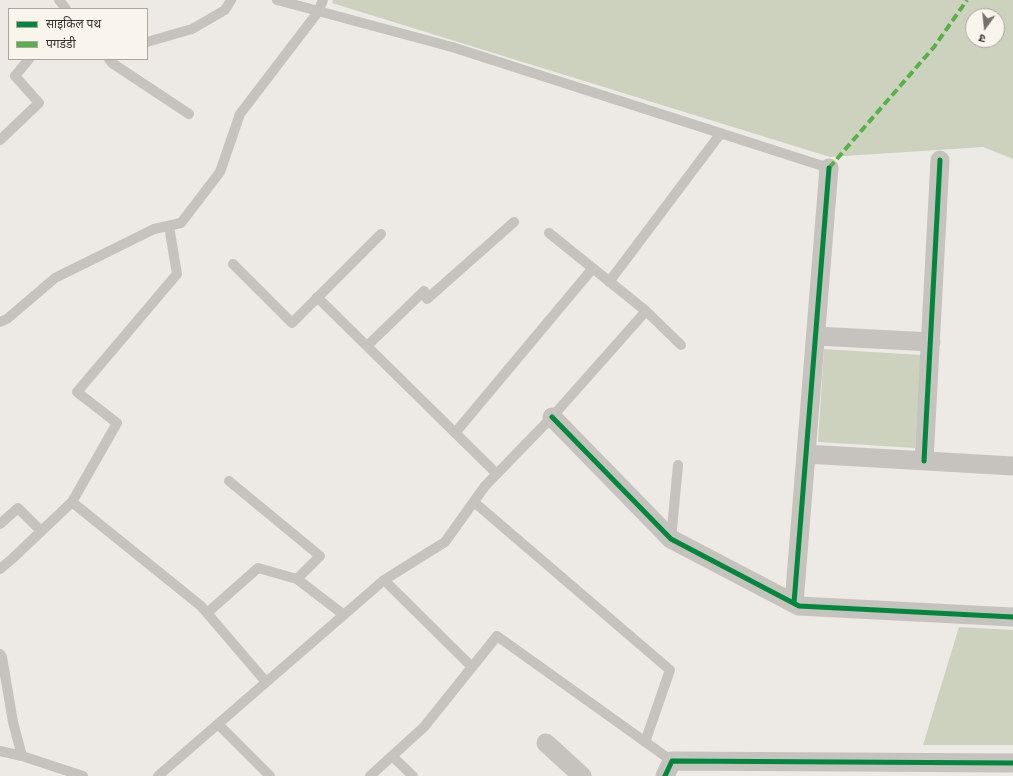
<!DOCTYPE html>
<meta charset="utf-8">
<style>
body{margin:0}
#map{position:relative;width:1013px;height:776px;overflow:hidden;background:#ede9e4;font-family:"Golos Text","Noto Sans Devanagari",sans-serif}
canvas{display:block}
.legend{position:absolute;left:8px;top:8px;width:140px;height:52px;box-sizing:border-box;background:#f9f4ec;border:1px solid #aba69f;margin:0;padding:5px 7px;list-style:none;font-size:12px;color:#37302b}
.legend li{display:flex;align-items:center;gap:8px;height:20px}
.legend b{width:20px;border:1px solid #aba69f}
.north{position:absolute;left:965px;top:8px;width:40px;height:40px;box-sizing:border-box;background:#f9f4ec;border:1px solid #aba69f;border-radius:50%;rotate:195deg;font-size:11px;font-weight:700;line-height:16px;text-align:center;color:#37302b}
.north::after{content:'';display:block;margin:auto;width:14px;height:18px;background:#77716c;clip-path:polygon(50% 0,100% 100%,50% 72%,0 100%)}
</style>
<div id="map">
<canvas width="1013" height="776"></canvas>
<ul class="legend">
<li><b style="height:5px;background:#00873e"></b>साइकिल पथ</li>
<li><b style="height:5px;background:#56b246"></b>पगडंडी</li>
</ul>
<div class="north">उ</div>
</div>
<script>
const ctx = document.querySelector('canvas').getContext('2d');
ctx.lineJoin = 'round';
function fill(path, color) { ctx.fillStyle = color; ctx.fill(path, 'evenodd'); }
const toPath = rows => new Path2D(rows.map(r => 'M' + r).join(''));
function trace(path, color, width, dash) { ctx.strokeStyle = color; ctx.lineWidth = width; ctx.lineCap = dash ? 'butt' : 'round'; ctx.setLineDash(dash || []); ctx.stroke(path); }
const green = toPath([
 [333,0,1013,0,1013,159,983,147,830,157,332,3],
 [973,16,997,16,997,40,973,40],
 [824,349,921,355,915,448,818,442],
 [959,627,1013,630,1013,745,923,745]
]);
const lane = toPath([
 [59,0,66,9],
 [277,0,452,47,829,168],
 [147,42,192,29,225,10,231,0],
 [109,59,112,63,189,114],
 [0,140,39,103,15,76,29,59],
 [549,233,646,311,681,345],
 [233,264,292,323,381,234],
 [609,282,721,133],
 [317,297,497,474],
 [0,322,7,319,55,278,154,229,181,223,220,172,240,114,318,12,323,0],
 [367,346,424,291,427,299,514,222],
 [455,433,593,268],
 [229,481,320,556,297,579,344,615],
 [72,502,201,606,266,682],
 [474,502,670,670,645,742],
 [0,524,18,508,41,531],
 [671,539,678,465],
 [0,569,13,558,72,502,117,423,77,392,177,274,169,226],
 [384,580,472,667],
 [207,613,258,568,297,579],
 [0,654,2,657,13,722,22,756,83,776],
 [218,724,270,776],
 [0,751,22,756],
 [392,756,413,776],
 [158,776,384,580,445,542,485,486,552,417,646,311],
 [370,776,424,727,497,636,672,761]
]);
const street = toPath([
 [816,336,931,342],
 [552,417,671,539,799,606,1013,617],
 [806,454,1013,466],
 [924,461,940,160],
 [794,603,829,168],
 [546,743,582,776],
 [665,776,672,761,1013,763]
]);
const quiet = toPath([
 [829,168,934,47,967,0]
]);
const cycleway = toPath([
 [552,417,671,539,799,606,1013,617],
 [924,461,940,160],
 [794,603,829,168],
 [665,776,672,761,1013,763]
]);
fill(green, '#cdd2bf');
trace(lane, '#c6c2bd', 10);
trace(street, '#c6c2bd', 19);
trace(quiet, '#56b246', 4, [8, 4]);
trace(cycleway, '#00873e', 5);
</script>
